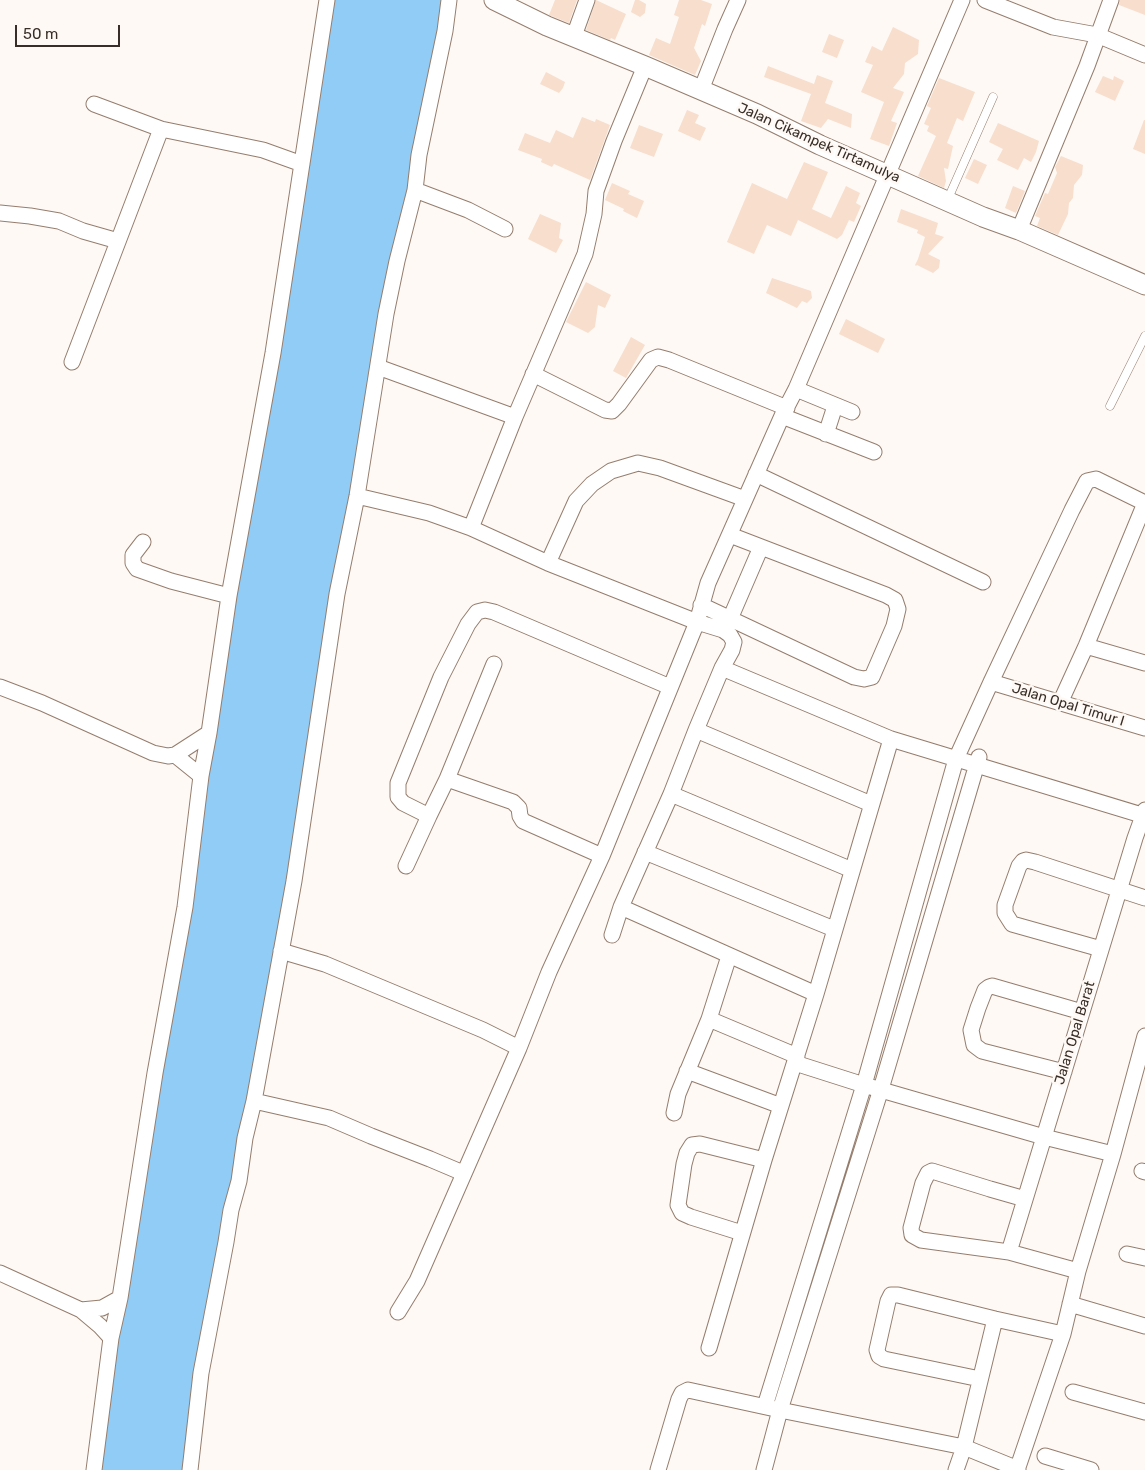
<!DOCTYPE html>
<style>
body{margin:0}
#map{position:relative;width:1145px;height:1470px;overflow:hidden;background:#fef9f5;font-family:Rubik,sans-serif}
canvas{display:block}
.scale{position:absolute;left:15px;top:25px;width:105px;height:22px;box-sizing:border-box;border:2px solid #382e27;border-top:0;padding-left:6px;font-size:15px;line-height:18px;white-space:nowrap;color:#382e27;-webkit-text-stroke:4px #fef9f5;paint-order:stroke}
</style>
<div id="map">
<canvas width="1145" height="1470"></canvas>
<div class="scale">50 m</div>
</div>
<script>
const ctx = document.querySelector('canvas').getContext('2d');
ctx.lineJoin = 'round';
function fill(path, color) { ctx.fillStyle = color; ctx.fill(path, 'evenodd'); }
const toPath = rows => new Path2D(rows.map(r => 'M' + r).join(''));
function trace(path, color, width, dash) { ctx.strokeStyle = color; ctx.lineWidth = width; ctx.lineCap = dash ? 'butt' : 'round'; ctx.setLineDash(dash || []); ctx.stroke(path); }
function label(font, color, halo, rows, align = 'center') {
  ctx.font = font + ' Rubik,sans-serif'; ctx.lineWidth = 5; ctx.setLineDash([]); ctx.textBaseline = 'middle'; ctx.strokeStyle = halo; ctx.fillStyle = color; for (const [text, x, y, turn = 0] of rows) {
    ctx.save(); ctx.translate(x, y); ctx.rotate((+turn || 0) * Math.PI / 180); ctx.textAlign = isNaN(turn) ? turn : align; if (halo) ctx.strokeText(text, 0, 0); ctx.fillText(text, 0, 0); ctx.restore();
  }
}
const water = toPath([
 [327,0,449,0,190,1470,94,1470]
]);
const building = toPath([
 [555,0,577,0,569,23,549,15],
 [596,0,626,14,615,40,611,38,610,40,586,30],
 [635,0,639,0,646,4,645,13,640,17,631,12],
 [679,0,701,0,712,4,705,26,702,24,694,48,701,61,695,75,649,55,656,38,670,44,679,17,674,15],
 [1120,0,1145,0,1145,15,1119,5],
 [893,27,919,40,918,54,905,63,904,74,893,88,904,92,891,121,897,123,889,146,870,139,884,102,861,92,873,65,865,62,872,46,882,51],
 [829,34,844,40,837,58,822,52],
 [768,66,814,84,817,75,833,81,825,103,852,114,851,128,828,119,821,128,801,121,811,94,764,77],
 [546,72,565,82,563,88,559,93,540,84],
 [1103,76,1113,80,1114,76,1124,81,1115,101,1095,92],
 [939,78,975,92,963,121,957,118,947,143,953,146,948,169,944,168,946,181,944,188,918,176,936,136,927,131,929,126,924,124,931,108,927,106],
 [687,110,699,115,695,123,706,128,700,141,678,131],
 [582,117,595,122,596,119,610,125,590,180,554,164,552,167,541,162,542,159,518,150,525,133,550,143,556,130,573,138],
 [1144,120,1145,120,1145,154,1133,149],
 [998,123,1039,141,1036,152,1031,162,1024,158,1018,170,997,160,1003,149,989,142],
 [639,125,663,134,654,157,630,148],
 [1061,156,1083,165,1082,175,1074,185,1073,198,1069,203,1068,214,1058,235,1037,226,1040,218,1035,216,1045,193,1048,194,1057,173,1055,167],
 [974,159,987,165,978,184,965,178],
 [804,162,828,172,812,209,831,218,846,186,860,193,856,203,861,206,854,222,849,220,842,235,837,239,798,220,791,236,767,225,754,254,727,242,752,183,787,199],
 [612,183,630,191,628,194,644,201,637,218,623,211,624,209,605,200],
 [1013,186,1025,191,1016,213,1005,208],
 [901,209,938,223,935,234,944,237,928,254,940,260,939,268,933,273,917,265,916,266,915,265,918,259,925,237,917,233,918,230,897,222],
 [540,214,561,223,559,238,563,240,556,253,528,239],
 [772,278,811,291,812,298,807,303,802,301,797,308,766,293],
 [586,282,611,295,605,308,598,305,595,327,588,333,566,322],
 [846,319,885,339,878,353,839,334],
 [631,337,645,345,626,378,613,371]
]);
const service = toPath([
 [947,201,993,97],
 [1110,406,1145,336]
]);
const minor = toPath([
 [985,0,1053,27,1097,35,1145,55],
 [574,36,587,0],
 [701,90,725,29,738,0],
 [94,104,161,129,263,150,302,164],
 [415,190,468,210,505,229],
 [0,213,30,216,59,221,83,231,118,241],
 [1019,230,1087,66,1111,0],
 [72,362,161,129],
 [378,367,515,417],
 [533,374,605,410,612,411,619,404,651,360,658,357,669,360,787,408],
 [796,389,852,412],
 [782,416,874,452],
 [826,434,835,406],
 [756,474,983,582],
 [357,496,429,513,471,528,548,563,697,622,723,630,730,635,734,642,732,650,722,668,696,730,671,794,621,907,612,935],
 [471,528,515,417,585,254,594,214,596,191,614,141,645,66],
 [143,542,133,555,133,563,137,569,171,581,229,596],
 [548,563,576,501,592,484,611,471,638,463,660,468,745,499],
 [701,605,854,677,864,679,872,677,894,626,898,609,895,600,886,595,730,535],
 [730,619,761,547],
 [1086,646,1145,663],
 [722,668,891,739,1145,816],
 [991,682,1145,728],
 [0,687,42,703,153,753,168,756,175,755,209,733],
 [696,730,871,804],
 [175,755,201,776],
 [447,779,494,664],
 [671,794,852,870],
 [645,852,834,929],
 [602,856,523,821,520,816,519,808,513,802,447,779,429,816,403,803,398,797,398,783,441,677,468,624,477,612,485,610,494,612,670,687],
 [406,866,429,816],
 [621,907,816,994],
 [1101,949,1012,924,1005,913,1005,905,1019,866,1023,861,1026,860,1035,862,1145,898],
 [281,951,325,964,483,1030,519,1048],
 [709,1019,797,1056],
 [795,1063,864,1085,1044,1137,1113,1154],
 [687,1071,781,1106],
 [1064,1072,982,1051,974,1045,971,1030,978,1008,985,990,989,987,992,986,1082,1012],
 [254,1101,329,1118,371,1136,430,1159,463,1173],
 [674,1113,678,1094,709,1019,729,956],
 [1142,1171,1145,1172],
 [1025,1199,990,1189,932,1171,928,1173,923,1183,911,1228,912,1235,921,1240,1009,1252,1078,1271],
 [742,1233,691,1217,682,1213,678,1205,684,1164,687,1153,692,1145,700,1144,764,1160],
 [1009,1252,1135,838,1145,810],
 [1127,1254,1145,1258],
 [0,1273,81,1310,100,1326,111,1338],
 [1070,1304,1145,1326],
 [81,1310,102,1308,120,1298],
 [398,1312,417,1281,519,1048,549,972,602,856,697,622,708,583,782,416,796,389,962,0],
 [709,1348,764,1160,816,994,891,739],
 [980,1379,884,1359,879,1356,877,1350,888,1301,891,1295,898,1295,995,1319,1063,1334],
 [1073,1392,1145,1412],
 [765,1406,864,1085,956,759,991,682,1072,510,1087,481,1096,479,1145,503,1086,646,1060,703],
 [1045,1456,1091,1470],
 [94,1470,111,1338,120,1298,155,1073,185,907,201,776,209,733,229,596,273,353,327,0],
 [190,1470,201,1373,226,1242,231,1210,239,1181,245,1138,254,1101,294,881,337,594,357,496,386,314,397,261,415,190,419,155,445,31,449,0],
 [658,1470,679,1399,682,1393,688,1390,780,1410,964,1447,1018,1469],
 [764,1470,780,1410,881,1089,979,757],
 [956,1470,964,1447,995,1319],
 [1017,1470,1063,1334,1078,1271,1113,1154,1145,1036]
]);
const tertiary = toPath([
 [494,0,547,26,645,66,757,114,820,145,983,217,1019,230,1145,285]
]);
const streetNames = [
 ["Jalan Cikampek Tirtamulya",819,143,24],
 ["Jalan Opal Timur I",1068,705,17],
 ["Jalan Opal Barat",1075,1033,-73]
];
fill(water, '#90ccf5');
fill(building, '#f8decc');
trace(service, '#957d6d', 9);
trace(minor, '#957d6d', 17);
trace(tertiary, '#957d6d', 21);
trace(service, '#fff', 8);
trace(minor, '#fff', 15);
trace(tertiary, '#fff', 19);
label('14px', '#382e27', '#fef9f5', streetNames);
</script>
